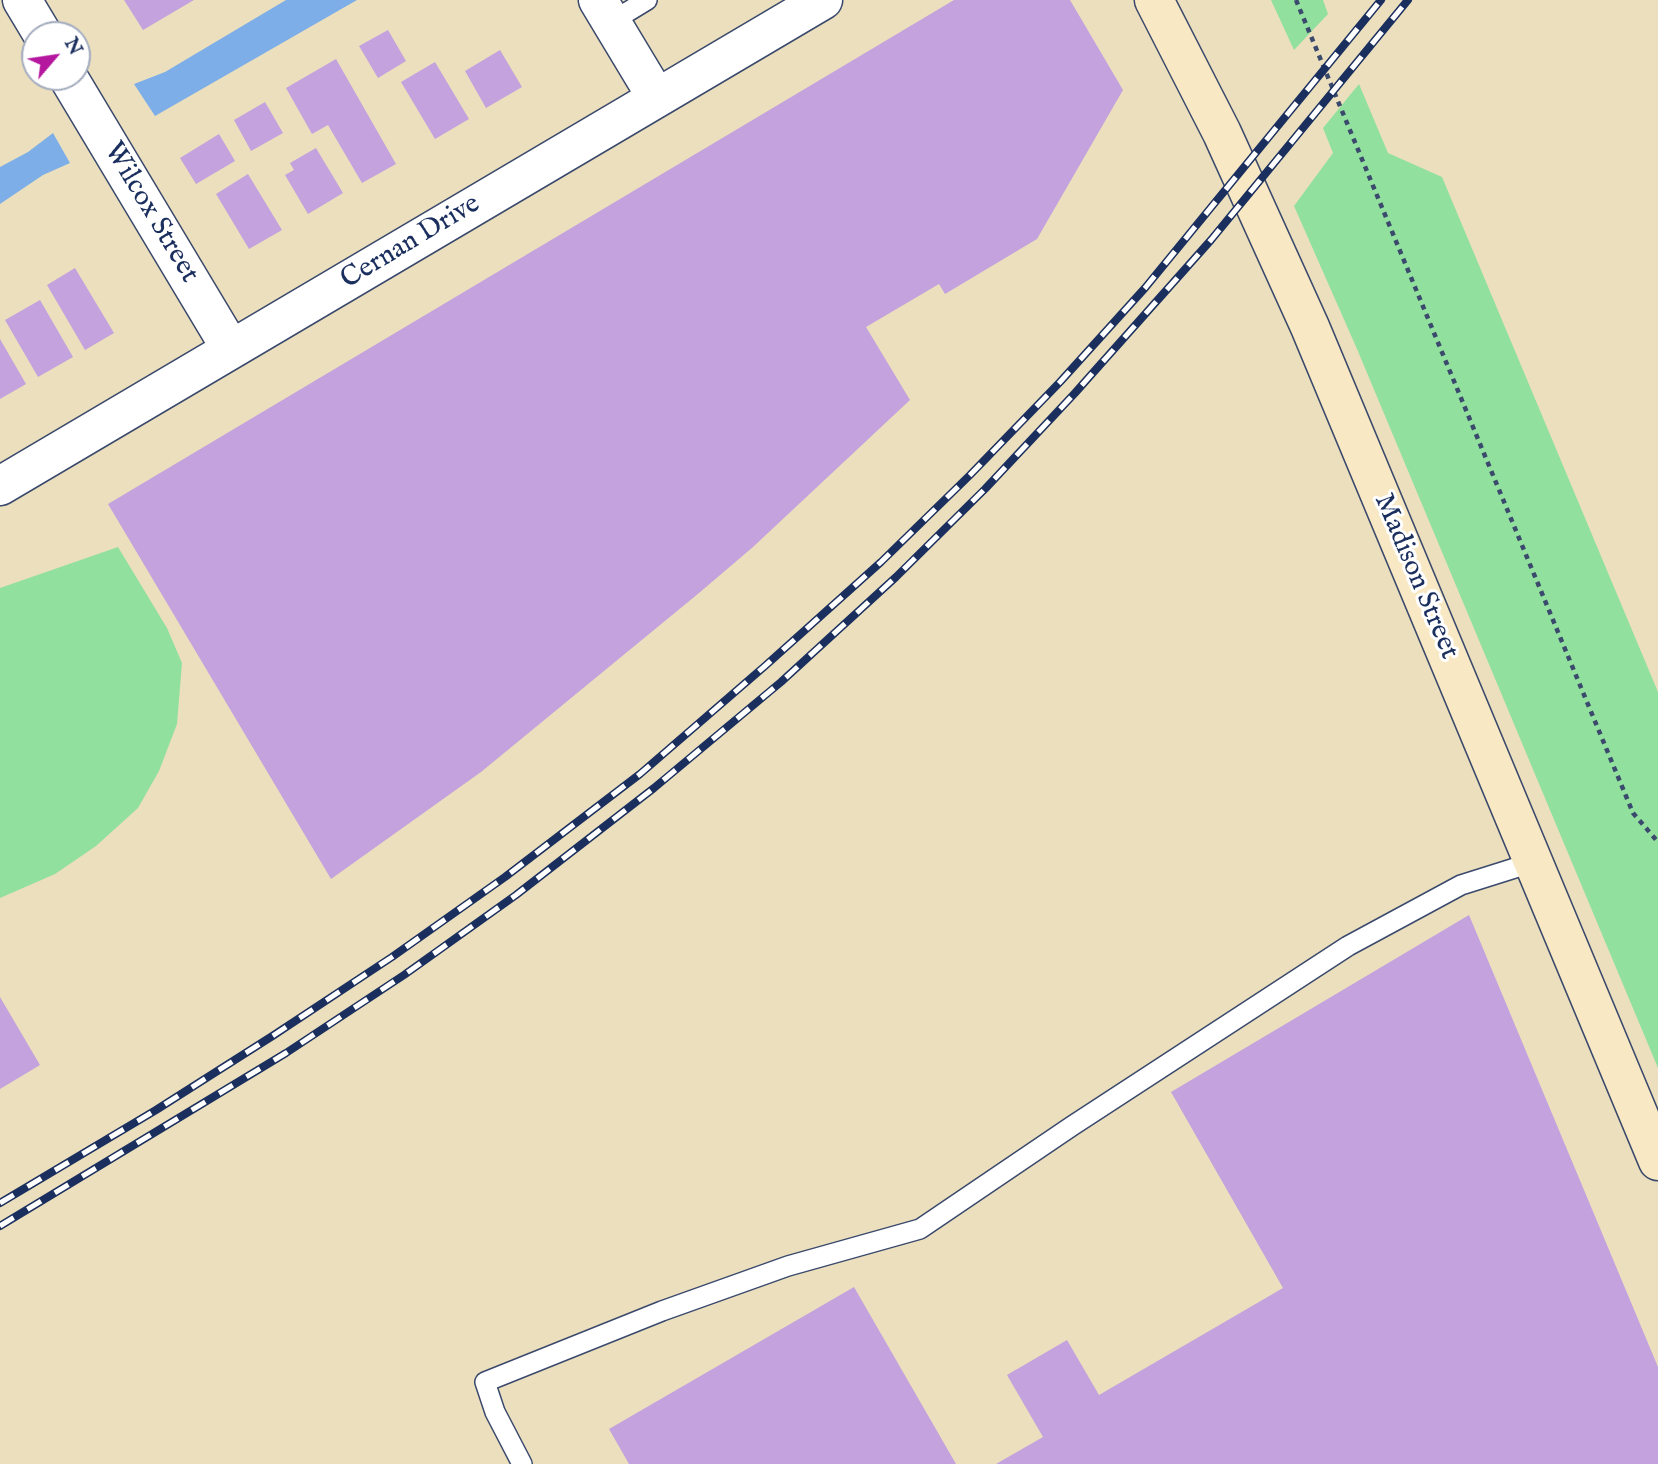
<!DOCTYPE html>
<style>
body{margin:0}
#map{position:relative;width:1658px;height:1464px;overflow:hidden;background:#ebdfbd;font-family:"IM FELL English",serif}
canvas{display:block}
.north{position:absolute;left:21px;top:21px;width:70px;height:70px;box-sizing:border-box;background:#fff;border:2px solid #a4acbf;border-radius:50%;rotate:61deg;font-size:19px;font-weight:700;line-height:28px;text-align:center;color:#1b2f5e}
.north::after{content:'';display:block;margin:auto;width:24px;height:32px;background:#b5179e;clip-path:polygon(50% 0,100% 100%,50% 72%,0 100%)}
</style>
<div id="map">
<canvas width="1658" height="1464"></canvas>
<div class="north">N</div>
</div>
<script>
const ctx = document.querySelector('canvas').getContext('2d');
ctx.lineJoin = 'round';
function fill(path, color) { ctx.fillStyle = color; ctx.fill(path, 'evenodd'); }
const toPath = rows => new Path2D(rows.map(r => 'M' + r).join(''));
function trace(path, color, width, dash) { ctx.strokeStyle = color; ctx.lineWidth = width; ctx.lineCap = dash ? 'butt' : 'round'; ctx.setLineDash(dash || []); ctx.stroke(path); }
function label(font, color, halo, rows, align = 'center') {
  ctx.font = font + ' "IM FELL English",serif'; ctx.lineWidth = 6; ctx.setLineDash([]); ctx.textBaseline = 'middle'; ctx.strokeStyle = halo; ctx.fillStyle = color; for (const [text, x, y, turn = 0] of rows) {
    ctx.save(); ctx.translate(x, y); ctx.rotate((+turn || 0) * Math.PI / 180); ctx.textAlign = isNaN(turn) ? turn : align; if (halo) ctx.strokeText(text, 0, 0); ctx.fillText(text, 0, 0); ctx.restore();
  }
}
const green = toPath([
 [1271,0,1323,0,1328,14,1294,50],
 [1359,84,1388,153,1442,177,1658,692,1658,1068,1357,349,1294,206,1333,153,1323,128],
 [118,547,167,628,182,663,177,724,159,771,138,808,96,846,55,874,0,898,0,588]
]);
const water = toPath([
 [286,0,357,0,155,116,134,84,165,72],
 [53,133,70,163,43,175,0,204,0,167,28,152]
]);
const building = toPath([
 [124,0,194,0,143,30],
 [954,0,1070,0,1123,90,1037,239,945,294,939,284,866,327,910,400,753,547,699,593,481,772,331,879,108,504],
 [388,30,406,61,378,78,359,46],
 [500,50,522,87,486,108,465,71],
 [336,59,396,164,362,183,328,125,312,134,286,88],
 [435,62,469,119,435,139,401,82],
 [265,102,283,133,251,151,234,120],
 [219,134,235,161,196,184,180,158],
 [316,148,343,193,308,214,285,175,294,170,290,163],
 [248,174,282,230,249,249,216,194],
 [75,268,114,333,85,350,47,285],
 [40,300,73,357,38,377,5,320],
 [0,339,26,384,0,399],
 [1469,915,1658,1367,1658,1464,996,1464,1043,1437,1007,1375,1067,1340,1099,1395,1283,1288,1171,1092],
 [0,997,40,1065,0,1089],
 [854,1287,956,1464,629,1464,609,1429]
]);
const path = toPath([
 [1296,0,1633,813,1658,842]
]);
const lane = toPath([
 [611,22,647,0],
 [522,1464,495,1412,485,1382,662,1311,788,1266,920,1229,1072,1126,1348,946,1461,885,1534,862]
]);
const street = toPath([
 [22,0,43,35],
 [598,0,657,98],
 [68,77,231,349],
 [0,486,823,0]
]);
const secondary = toPath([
 [1154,0,1222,133,1310,327,1658,1161]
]);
const rail = toPath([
 [0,1203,156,1110,274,1035,392,957,505,877,640,774,765,666,881,562,970,475,1060,382,1145,288,1381,0],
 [0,1226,286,1053,404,975,516,895,654,788,781,682,896,577,985,489,1075,393,1211,240,1408,0]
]);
const streetNames = [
 ["Wilcox Street",150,213,59],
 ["Cernan Drive",411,243,-31],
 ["Madison Street",1415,577,67]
];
fill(green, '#92e09e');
fill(water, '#7eaee8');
fill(building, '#c4a2de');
trace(lane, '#3a496c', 22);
trace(street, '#3a496c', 41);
trace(secondary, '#3a496c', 41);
trace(path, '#3a496c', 4.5, [5, 5]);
trace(lane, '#fff', 19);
trace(street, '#fff', 38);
trace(secondary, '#f8e8c3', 38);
trace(rail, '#1b2f5e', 8);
trace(rail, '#fff', 5, [16]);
label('28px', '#1b2f5e', '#fff', streetNames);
</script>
